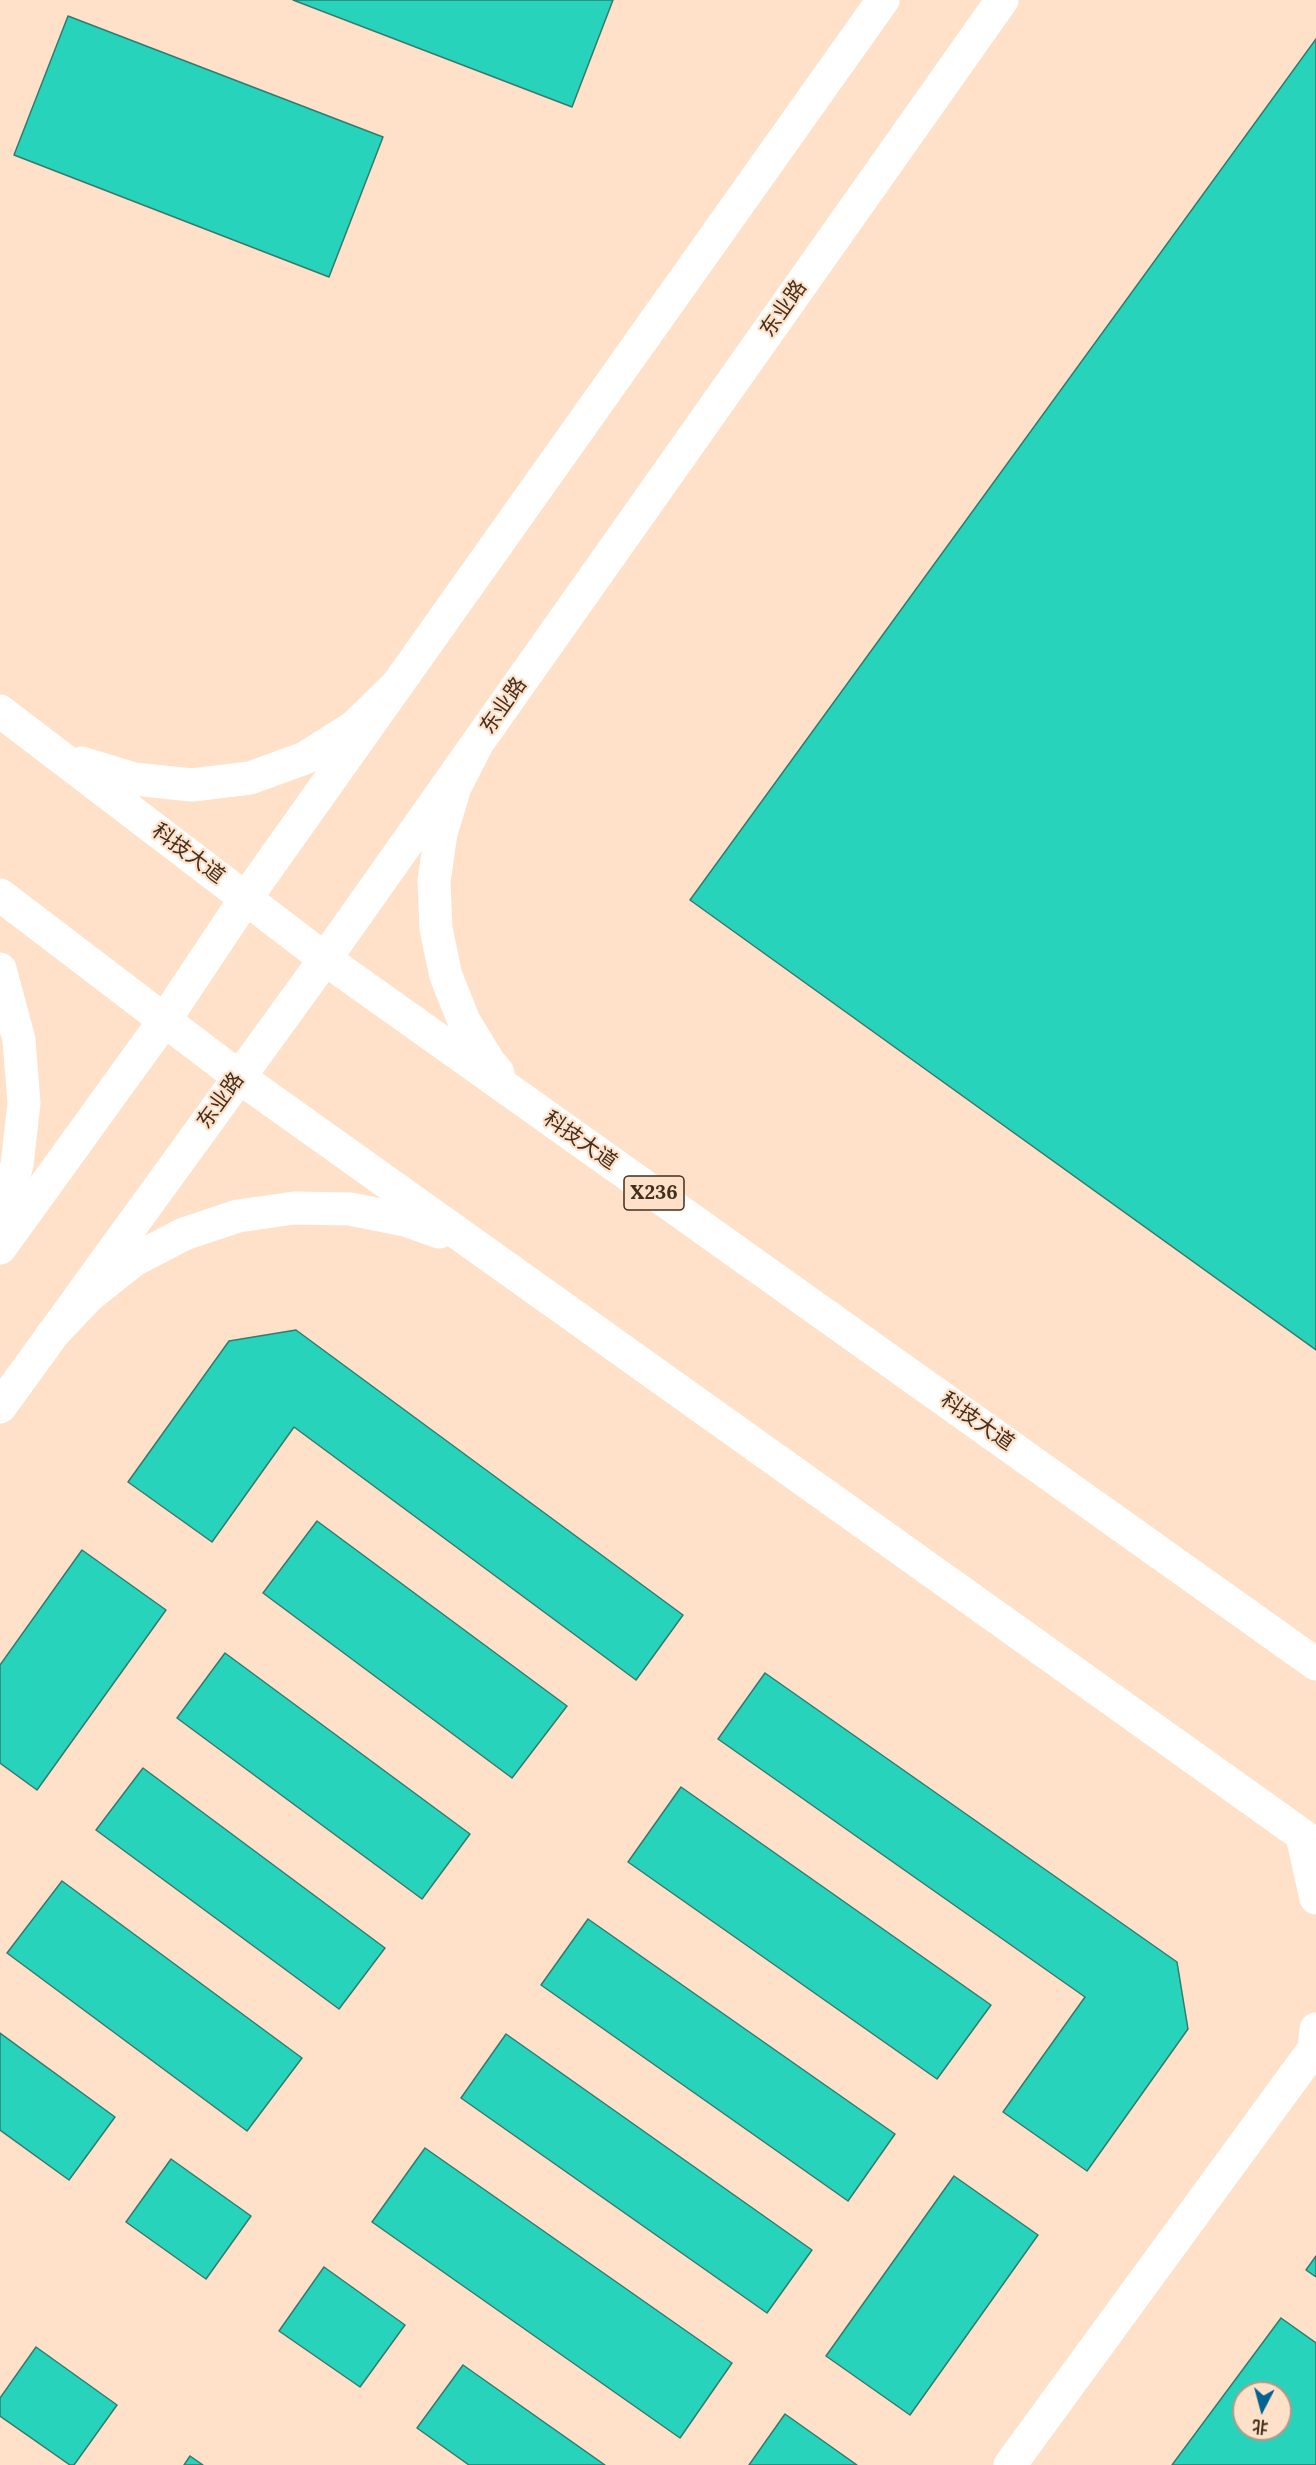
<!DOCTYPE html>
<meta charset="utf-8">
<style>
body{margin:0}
#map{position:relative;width:1316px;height:2465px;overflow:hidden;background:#ffe1c9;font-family:Lora,"Noto Sans SC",serif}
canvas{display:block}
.north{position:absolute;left:1232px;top:2381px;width:60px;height:60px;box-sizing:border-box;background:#ffe1c9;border:2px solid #b39a85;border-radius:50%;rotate:186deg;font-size:16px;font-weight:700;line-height:24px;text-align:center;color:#422f1f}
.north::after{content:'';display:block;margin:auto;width:21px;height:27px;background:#026292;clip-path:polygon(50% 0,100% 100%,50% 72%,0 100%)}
</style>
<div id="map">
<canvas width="1316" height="2465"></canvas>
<div class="north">北</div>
</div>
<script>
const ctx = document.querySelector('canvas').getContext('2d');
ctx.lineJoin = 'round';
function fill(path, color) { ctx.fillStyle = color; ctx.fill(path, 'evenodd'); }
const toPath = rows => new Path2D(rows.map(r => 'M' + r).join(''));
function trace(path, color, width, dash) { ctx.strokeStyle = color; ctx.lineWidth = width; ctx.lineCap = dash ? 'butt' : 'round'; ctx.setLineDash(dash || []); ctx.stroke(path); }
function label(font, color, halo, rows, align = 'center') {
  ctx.font = font + ' Lora,"Noto Sans SC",serif'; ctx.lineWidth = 4.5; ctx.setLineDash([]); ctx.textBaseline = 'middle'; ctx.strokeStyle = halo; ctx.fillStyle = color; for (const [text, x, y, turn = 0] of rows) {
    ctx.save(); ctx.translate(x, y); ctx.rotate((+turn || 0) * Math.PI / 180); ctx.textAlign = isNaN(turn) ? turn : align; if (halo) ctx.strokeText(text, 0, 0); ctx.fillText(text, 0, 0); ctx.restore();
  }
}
const building = toPath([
 [293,0,613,0,572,107,293,0],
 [68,16,383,137,329,277,14,155,68,16],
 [1316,39,1316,1350,690,900,1316,39],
 [296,1330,683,1615,636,1680,294,1427,212,1542,128,1482,229,1341,296,1330],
 [317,1521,567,1706,512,1778,263,1593,317,1521],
 [82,1550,166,1610,37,1790,0,1763,0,1665,82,1550],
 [225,1653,470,1834,422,1899,177,1718,225,1653],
 [765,1673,1177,1962,1188,2029,1087,2171,1003,2112,1085,1997,718,1739,765,1673],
 [143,1768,385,1948,339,2009,96,1830,143,1768],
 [681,1787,991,2005,937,2079,628,1862,681,1787],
 [62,1881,302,2058,247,2131,7,1953,62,1881],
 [588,1919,895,2134,848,2201,541,1985,588,1919],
 [0,2033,115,2117,69,2180,0,2130,0,2033],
 [506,2034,812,2250,767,2313,461,2098,506,2034],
 [425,2148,732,2363,680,2438,372,2222,425,2148],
 [171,2159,251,2216,206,2279,126,2222,171,2159],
 [954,2176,1038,2235,910,2415,826,2356,954,2176],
 [1316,2256,1316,2277,1306,2270,1316,2256],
 [324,2267,405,2325,360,2387,279,2331,324,2267],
 [1281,2318,1316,2343,1316,2465,1172,2465,1281,2318],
 [1244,2393,1280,2393,1280,2429,1244,2429,1244,2393],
 [36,2347,117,2405,74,2465,70,2465,0,2416,0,2398,36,2347],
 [463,2365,605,2465,469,2465,417,2428,463,2365],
 [785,2414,857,2465,749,2465,785,2414],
 [190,2456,203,2465,184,2465,190,2456]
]);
const street = toPath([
 [1302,1836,1316,1898],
 [1010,2465,1314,2049,1316,2029]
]);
const secondary = toPath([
 [0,1248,164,1021,246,898,883,0],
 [0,1407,325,959,1002,0]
]);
const primary = toPath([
 [0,711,325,959,1316,1664],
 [477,744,455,787,441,833,434,881,436,929,446,976,464,1021,489,1062,498,1073],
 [82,763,134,779,192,785,250,778,305,758,354,727,396,686],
 [0,895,239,1077,1316,1845],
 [0,969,19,1040,24,1103,17,1165,0,1227],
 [51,1336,90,1295,134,1260,184,1234,238,1216,294,1208,350,1209,405,1220,439,1232]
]);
const shields = [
 [654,1193,60]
];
const shieldNames = [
 ["X236",654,1193]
];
const streetNames = [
 ["东业路",784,309,-55],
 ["东业路",504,706,-55],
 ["科技大道",188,854,37],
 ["东业路",221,1101,-54],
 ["科技大道",580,1141,35],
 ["科技大道",977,1422,35]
];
fill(building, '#28d3bb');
trace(building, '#317c6f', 1.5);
trace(street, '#fff', 33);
trace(secondary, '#fff', 33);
trace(primary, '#fff', 33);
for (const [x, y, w] of shields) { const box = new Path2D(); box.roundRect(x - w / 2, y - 17, w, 34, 4.5); ctx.fillStyle = '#ffe1c9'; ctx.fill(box); trace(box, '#422f1f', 1.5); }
label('bold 20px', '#422f1f', null, shieldNames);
label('21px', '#422f1f', '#ffe1c9', streetNames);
</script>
